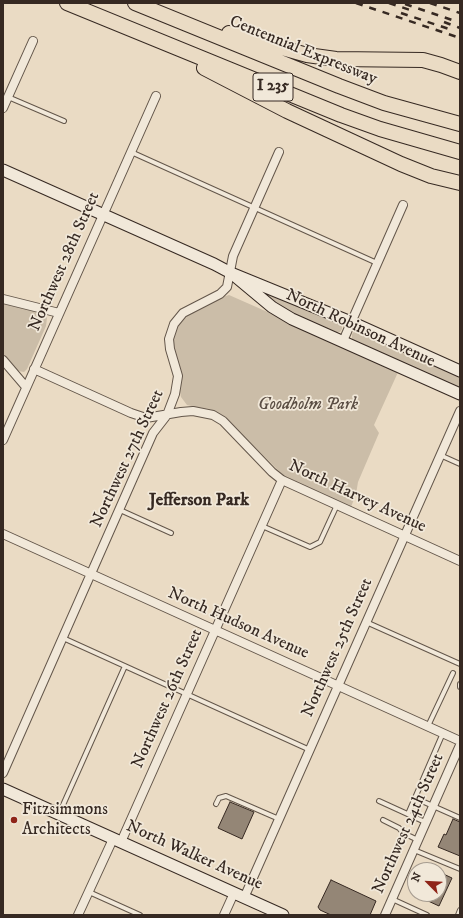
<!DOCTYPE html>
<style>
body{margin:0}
#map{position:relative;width:463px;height:918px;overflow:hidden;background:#eadbc4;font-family:"IM FELL DW Pica",serif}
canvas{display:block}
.frame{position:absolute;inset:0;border:4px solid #362922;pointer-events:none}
.north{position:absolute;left:407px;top:862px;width:40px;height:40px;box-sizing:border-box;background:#f1e8d9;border:1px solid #a69c90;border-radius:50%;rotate:294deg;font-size:11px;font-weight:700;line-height:16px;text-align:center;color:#362922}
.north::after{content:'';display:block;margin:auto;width:14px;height:18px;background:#8f2418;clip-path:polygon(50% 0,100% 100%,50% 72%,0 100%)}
</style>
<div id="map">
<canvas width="463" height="918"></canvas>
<div class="frame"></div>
<div class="north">N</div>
</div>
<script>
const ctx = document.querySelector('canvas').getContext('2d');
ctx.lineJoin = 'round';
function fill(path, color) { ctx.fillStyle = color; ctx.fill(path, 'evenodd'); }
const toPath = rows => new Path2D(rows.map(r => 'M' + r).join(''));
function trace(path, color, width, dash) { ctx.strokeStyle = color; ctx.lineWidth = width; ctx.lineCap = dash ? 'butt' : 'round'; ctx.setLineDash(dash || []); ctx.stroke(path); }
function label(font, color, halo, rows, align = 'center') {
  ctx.font = font + ' "IM FELL DW Pica",serif'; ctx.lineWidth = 3.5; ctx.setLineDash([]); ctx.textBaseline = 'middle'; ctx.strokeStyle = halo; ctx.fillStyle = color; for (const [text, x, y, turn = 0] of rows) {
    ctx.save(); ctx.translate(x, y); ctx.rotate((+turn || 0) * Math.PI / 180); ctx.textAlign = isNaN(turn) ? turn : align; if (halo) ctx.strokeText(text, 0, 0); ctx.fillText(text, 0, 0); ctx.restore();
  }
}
const green = toPath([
 [256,286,339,322,342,325,342,329,340,332,336,332,290,312,265,297],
 [229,295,399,370,374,425,379,433,358,482,356,494,351,507,284,476,223,416,210,409,196,407,187,405,181,397,180,392,181,379,173,341,175,331,183,317,216,299],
 [3,303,43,313,47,318,46,326,27,369,24,372,18,371,3,356],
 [355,331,358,331,460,376,460,388,354,341,352,340,352,334]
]);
const building = toPath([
 [230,802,254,812,242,839,218,828,230,802],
 [453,819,460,822,460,856,438,847,444,834,446,835,453,819],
 [439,872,452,878,439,906,413,894,439,894,439,872],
 [331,880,376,901,370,915,331,915,320,910,318,907,331,880]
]);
const lane = toPath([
 [8,97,64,121],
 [131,152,377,263],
 [440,455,460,464],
 [120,510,171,533],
 [262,526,310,547,320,542,337,505],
 [366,622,460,664],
 [63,638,310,750],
 [460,684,460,687],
 [428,726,453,673],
 [415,798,460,818],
 [379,801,425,822],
 [216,804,219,798,226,796,279,819],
 [59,814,125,666],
 [408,814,443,733],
 [383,820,399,828,403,833,418,840],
 [414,850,460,869],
 [89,892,140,915],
 [392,899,427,915],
 [458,915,460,910]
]);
const street = toPath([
 [3,108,33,41],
 [3,299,59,313],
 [343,341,403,205],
 [3,360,26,387],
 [34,369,131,413,146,418,181,412,193,411,213,415,223,421,272,472,282,480,460,561],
 [3,440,156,96],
 [3,534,460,741],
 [3,773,153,433,167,415,175,394,178,376,170,349,169,339,174,324,183,313,220,294,227,287,233,256,279,152],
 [121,842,282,480],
 [244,898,460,411],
 [78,915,113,839],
 [224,915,234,893],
 [385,915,460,745]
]);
const secondary = toPath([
 [3,170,214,264,231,273,351,322,460,371],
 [236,277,272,307,292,319,460,394],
 [3,789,283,915]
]);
const highway = toPath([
 [67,3,341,115,380,129,460,152],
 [135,3,339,86,384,103,460,124],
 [229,33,307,55,336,59,423,60,441,65,460,72],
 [204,68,287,111,401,164,431,176,460,183]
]);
const rail = toPath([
 [356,3,460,38],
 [389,3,410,10],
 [430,3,460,13],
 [405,4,452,20],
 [401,13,449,29],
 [444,22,460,28]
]);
const markers = [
 [14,820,4,"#8f2418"]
];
const shields = [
 [273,87,40]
];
const shieldNames = [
 ["I 235",273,87]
];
const streetNames = [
 ["Centennial Expressway",303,51,22],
 ["Northwest 28th Street",65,262,-66],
 ["North Robinson Avenue",360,329,25],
 ["Northwest 27th Street",128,459,-65],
 ["North Harvey Avenue",357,497,25],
 ["North Hudson Avenue",238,624,24],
 ["Northwest 25th Street",338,648,-66],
 ["Northwest 26th Street",168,699,-66],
 ["Northwest 24th Street",409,824,-66],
 ["North Walker Avenue",194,856,24]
];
const parkNames = [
 ["Goodholm Park",308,405]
];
const poiNames = [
 ["Fitzsimmons",22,810],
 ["Architects",22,830]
];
const neighbourhoodNames = [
 ["Jefferson Park",199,501]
];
fill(green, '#cbbda8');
fill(building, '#948676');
trace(building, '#362922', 1);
trace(lane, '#63564a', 6);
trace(street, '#63564a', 10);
trace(secondary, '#362922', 13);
trace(highway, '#362922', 16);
trace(lane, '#f1e8d9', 4);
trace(street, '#f1e8d9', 8);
trace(secondary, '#f1e8d9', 11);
trace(highway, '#eadbc4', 14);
trace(rail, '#362922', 2.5, [7, 7]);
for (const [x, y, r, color] of markers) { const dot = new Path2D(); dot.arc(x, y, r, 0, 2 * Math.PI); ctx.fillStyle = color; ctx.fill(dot); trace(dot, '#f1e8d9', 1.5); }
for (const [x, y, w] of shields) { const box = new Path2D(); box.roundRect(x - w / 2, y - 14, w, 28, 3); ctx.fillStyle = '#f1e8d9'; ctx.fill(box); trace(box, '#362922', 1); }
label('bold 16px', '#362922', null, shieldNames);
label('17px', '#362922', '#f1e8d9', streetNames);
label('italic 17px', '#5b4e44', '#f1e8d9', parkNames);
label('17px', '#362922', '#f1e8d9', poiNames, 'left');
label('bold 18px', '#362922', '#f1e8d9', neighbourhoodNames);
</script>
